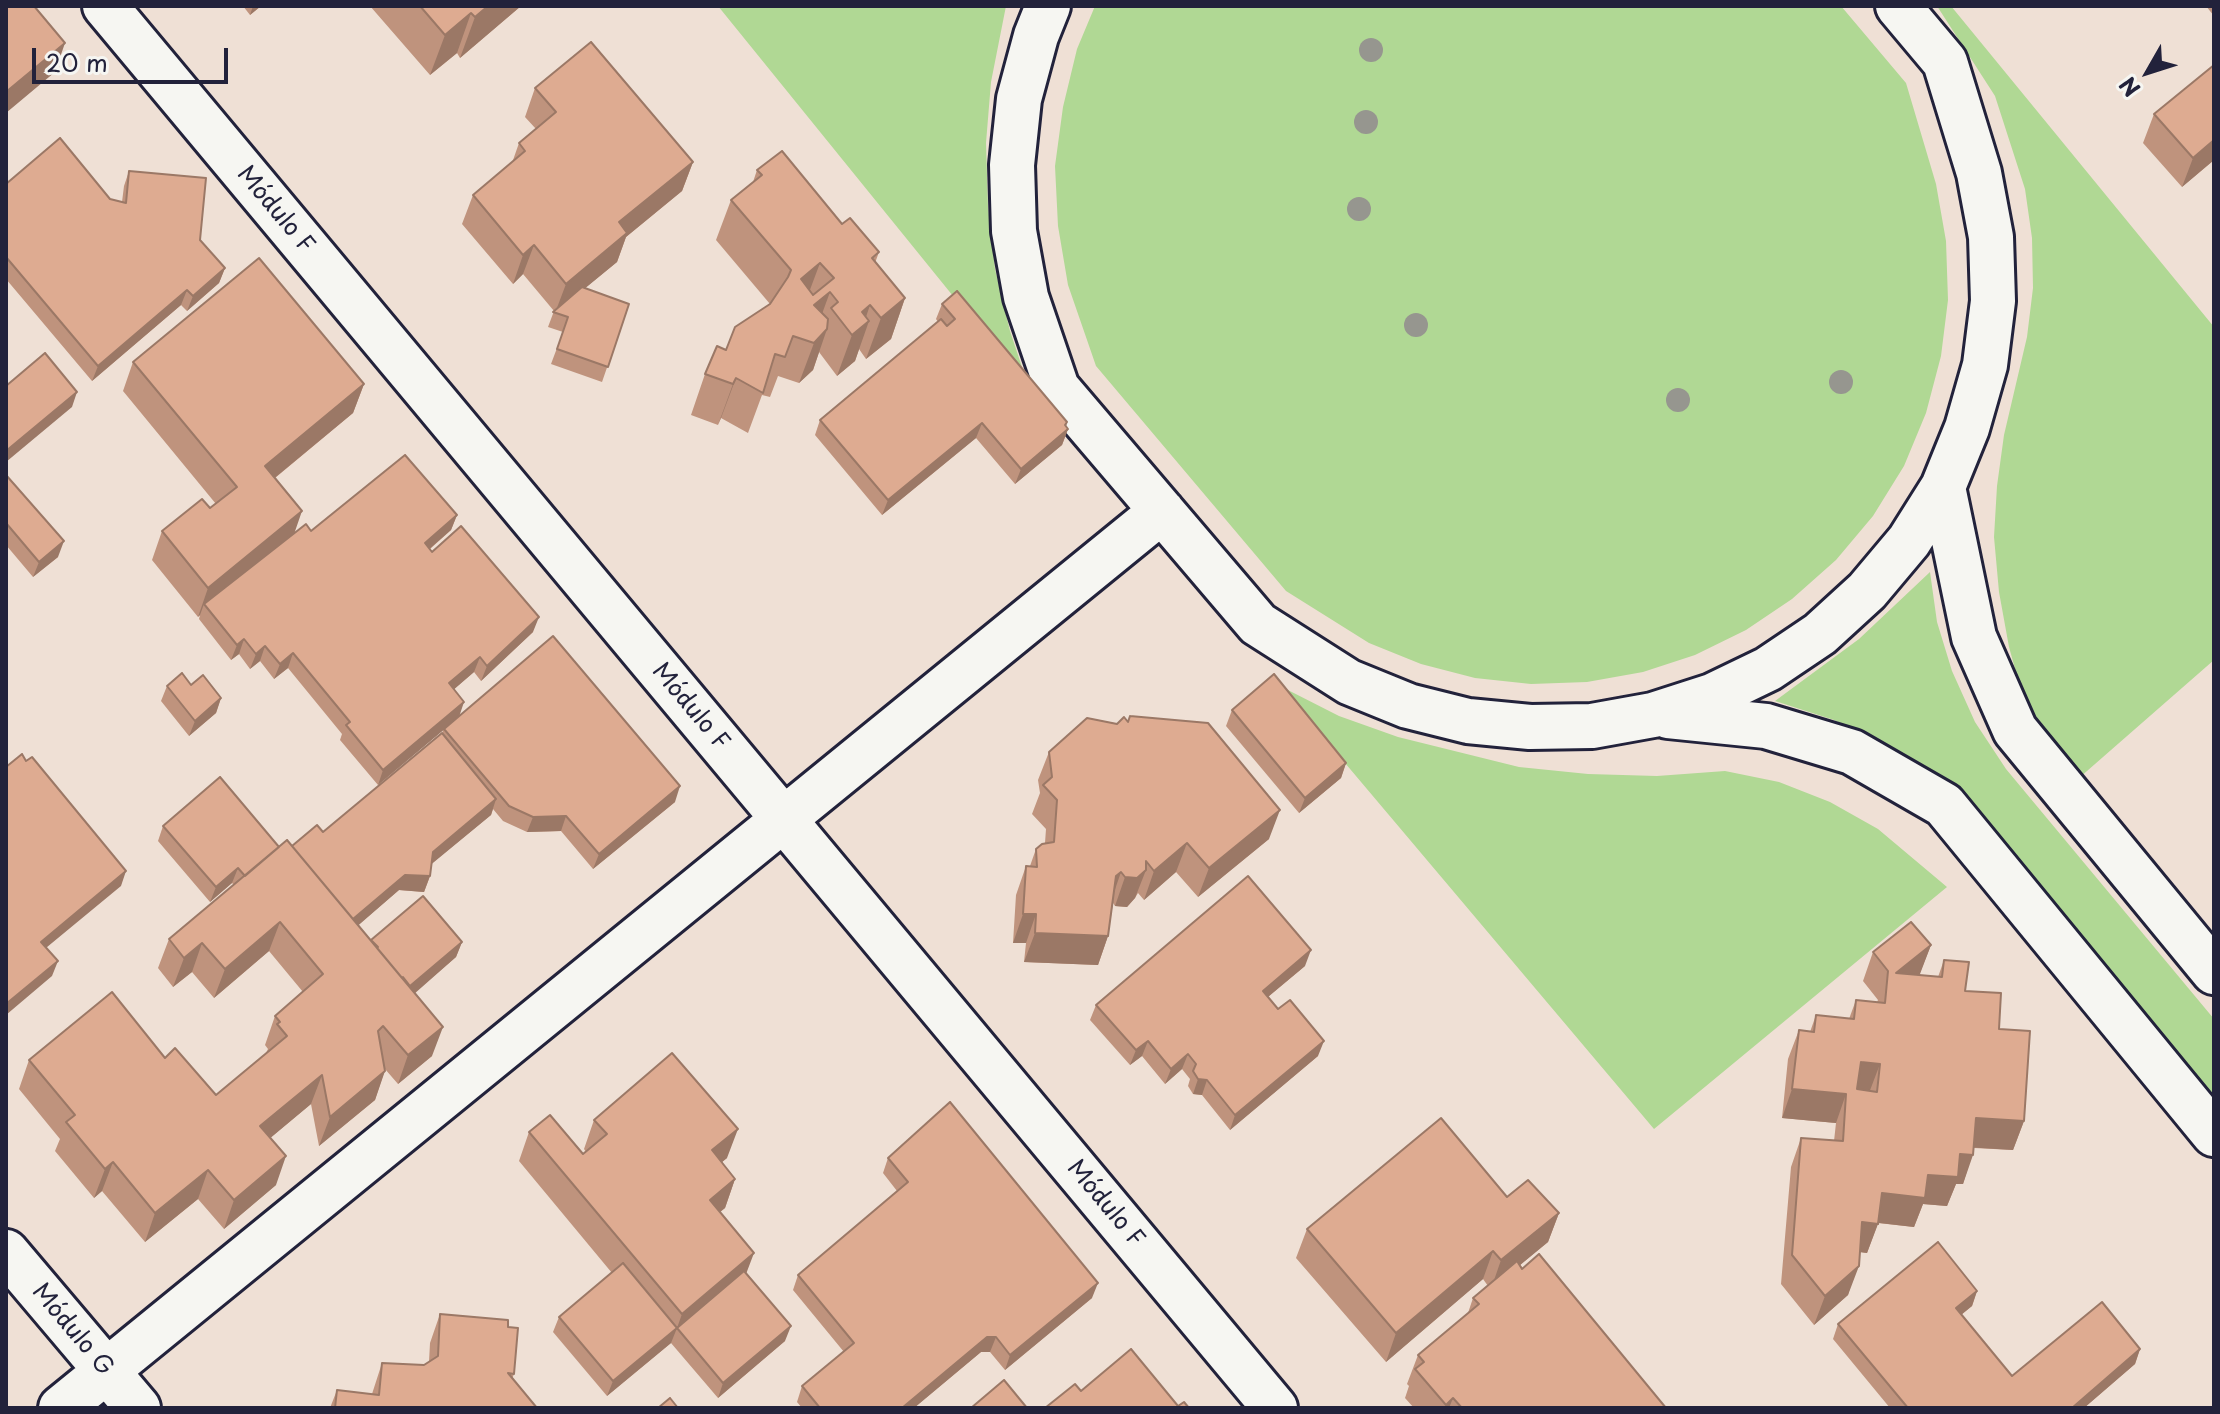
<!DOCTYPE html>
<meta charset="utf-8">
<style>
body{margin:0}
#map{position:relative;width:2220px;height:1414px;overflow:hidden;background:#efe0d5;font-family:"Playpen Sans",sans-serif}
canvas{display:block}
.frame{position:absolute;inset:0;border:8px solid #22223b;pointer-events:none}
.north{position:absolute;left:2108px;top:32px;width:80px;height:80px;-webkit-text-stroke:6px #f6f6f2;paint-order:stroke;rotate:231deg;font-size:22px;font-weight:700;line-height:32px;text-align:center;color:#22223b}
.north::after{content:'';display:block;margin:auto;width:28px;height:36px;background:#22223b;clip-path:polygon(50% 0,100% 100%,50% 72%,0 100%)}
.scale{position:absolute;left:32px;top:48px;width:196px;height:36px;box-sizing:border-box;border:4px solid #22223b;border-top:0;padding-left:10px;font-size:24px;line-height:28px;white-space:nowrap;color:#22223b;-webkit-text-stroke:6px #f6f6f2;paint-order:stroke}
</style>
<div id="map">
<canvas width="2220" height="1414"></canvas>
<div class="frame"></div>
<div class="north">N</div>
<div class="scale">20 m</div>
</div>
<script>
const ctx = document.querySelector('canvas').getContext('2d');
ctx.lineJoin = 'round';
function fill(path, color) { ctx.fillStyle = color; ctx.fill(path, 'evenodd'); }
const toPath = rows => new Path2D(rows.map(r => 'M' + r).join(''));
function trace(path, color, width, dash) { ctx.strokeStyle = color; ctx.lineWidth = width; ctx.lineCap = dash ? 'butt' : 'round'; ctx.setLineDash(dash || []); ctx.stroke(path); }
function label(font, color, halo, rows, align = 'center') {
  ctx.font = font + ' "Playpen Sans",sans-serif'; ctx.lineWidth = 7; ctx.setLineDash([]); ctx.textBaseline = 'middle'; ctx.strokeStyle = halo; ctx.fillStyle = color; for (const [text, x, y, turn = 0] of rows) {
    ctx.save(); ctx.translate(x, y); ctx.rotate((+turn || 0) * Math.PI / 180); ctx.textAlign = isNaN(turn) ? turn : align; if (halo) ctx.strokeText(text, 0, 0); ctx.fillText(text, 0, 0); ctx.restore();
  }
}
const green = toPath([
 [718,6,1006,6,991,82,986,143,988,206,995,269,1010,331,1030,391],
 [1095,6,1841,6,1906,83,1936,184,1946,241,1948,300,1941,356,1926,413,1904,466,1873,516,1836,560,1792,599,1746,630,1695,655,1643,672,1587,682,1531,684,1475,678,1421,664,1369,643,1286,591,1096,366,1068,285,1058,226,1055,166,1063,107,1077,49],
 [1937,6,1951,6,2214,327,2214,660,2079,778,2024,701,2009,647,1999,592,1994,537,1997,486,2004,435,2027,337,2033,288,2032,238,2025,189,1995,96],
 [1930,572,1937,622,1952,671,1975,722,2006,769,2214,1019,2214,1102,1927,771,1891,747,1834,720,1775,701,1859,639],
 [1280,686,1339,716,1398,737,1519,767,1588,774,1657,776,1725,771,1779,782,1830,802,1878,829,1947,887,1654,1129]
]);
const street = toPath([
 [105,6,1275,1408],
 [1048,6,1036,36,1019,99,1012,165,1014,231,1026,297,1057,388,1258,624,1349,682,1408,706,1468,721,1530,727,1592,726,1653,715,1712,696,1768,669,1820,634,1867,591,1909,541,1943,487,1967,428,1985,365,1993,301,1991,237,1979,173,1945,62,1898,6],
 [1943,487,1974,637,2015,730,2214,972],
 [1668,716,1766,726,1852,752,1944,805,2214,1134],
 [6,1252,138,1408],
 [61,1408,1162,511]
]);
const trees = [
 [1371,50],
 [1366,122],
 [1359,209],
 [1416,325],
 [1841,382],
 [1678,400]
];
const wall = toPath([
 [243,6,261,6,250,15],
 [370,6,521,6,460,58,457,53,430,75],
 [2206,6,2214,6,2214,16],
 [2214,65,2214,160,2182,187,2143,143,2154,114],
 [535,88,693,162,682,191,626,237,617,262,585,288,629,304,602,382,551,364,563,332,548,327,554,311,523,274,513,284,462,224,473,195,512,163,519,143,536,129,525,117],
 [757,170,842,224,879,252,875,263,905,298,891,339,866,359,859,349,855,361,837,376,819,352,813,370,799,383,778,376,770,397,762,395,748,433,721,418,718,425,691,415,705,374,770,304,716,240,731,200,753,182],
 [129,171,200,240,225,268,219,283,187,311,181,305,92,381,6,279,6,184,122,202,124,186],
 [942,304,1067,422,1066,427,1068,429,1062,445,1015,484,976,438,882,515,815,435,820,420,938,322,936,319],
 [133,362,364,384,353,413,275,478,294,534,457,515,451,530,430,549,533,632,481,681,474,672,454,689,459,716,675,802,593,869,561,831,527,832,503,821,493,809,491,815,431,864,430,876,424,892,399,890,358,925,371,941,462,942,456,957,414,993,432,1056,398,1084,385,1069,375,1100,319,1146,311,1104,270,1138,276,1185,224,1229,198,1199,145,1242,102,1191,94,1198,55,1151,60,1139,19,1089,29,1060,165,1058,216,1095,266,1053,268,1049,265,1045,275,1016,303,992,269,951,214,998,192,972,173,987,158,968,169,939,234,885,232,883,210,902,158,841,163,826,279,847,292,846,323,832,442,734,443,730,378,785,340,740,342,734,288,668,274,679,260,661,250,669,239,654,231,660,199,619,200,615,198,617,152,560,162,531,210,508,216,504,123,391],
 [6,475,58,557,33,577,6,545],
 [191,685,221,698,216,713,189,736,161,701,167,686],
 [1232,710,1346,763,1341,778,1299,813,1226,726],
 [1130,716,1269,839,1198,897,1176,872,1144,900,1138,893,1135,898,1127,907,1115,906,1113,903,1108,936,1098,965,1024,962,1026,943,1013,943,1016,895,1026,866,1030,866,1036,849,1045,843,1046,829,1032,814,1040,793,1038,780,1049,752,1117,724,1128,722],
 [1931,945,1919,975,1938,977,1944,960,1965,991,1999,1029,2024,1121,2013,1150,1974,1148,1963,1184,1956,1184,1947,1206,1923,1204,1914,1227,1878,1223,1867,1253,1860,1252,1848,1295,1814,1325,1781,1284,1791,1167,1801,1138,1834,1141,1836,1123,1782,1118,1788,1059,1799,1030,1810,1032,1816,1015,1849,1019,1856,1000,1877,1002,1878,1000,1863,981,1873,952],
 [1305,966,1268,997,1318,1056,1230,1130,1202,1095,1193,1094,1188,1086,1190,1079,1182,1069,1165,1084,1142,1056,1130,1065,1090,1020,1096,1005],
 [594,1120,727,1158,722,1162,735,1179,725,1208,720,1212,746,1274,785,1341,718,1398,671,1343,607,1396,553,1332,559,1317,612,1273,519,1161,529,1132,583,1154,586,1152,584,1149],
 [888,1158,1092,1298,1005,1370,990,1352,981,1352,914,1408,802,1408,797,1402,802,1386,844,1352,793,1290,798,1275,897,1191,883,1173],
 [1507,1197,1559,1213,1548,1242,1520,1265,1666,1408,1414,1408,1405,1398,1409,1386,1407,1384,1418,1355,1468,1313,1473,1298,1488,1286,1483,1279,1386,1362,1296,1258,1307,1229],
 [1977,1291,1972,1306,1961,1315,2012,1376,2140,1349,2135,1364,2084,1408,1890,1408,1833,1339,1838,1324],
 [440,1314,508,1327,514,1374,512,1379,537,1408,330,1408,337,1390,372,1394,382,1363,424,1365,429,1362,430,1343]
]);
const shadedWall = toPath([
 [253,6,261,6,250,15],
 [488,6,521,6,460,58,475,17],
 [471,13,457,53,430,75,445,35],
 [65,43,55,72,6,113,6,92],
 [2214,140,2214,160,2182,187,2193,158],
 [693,162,682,191,626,237,617,262,555,313,566,284,619,222],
 [534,245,523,274,513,284,523,255],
 [820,263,805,303,801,279],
 [225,268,219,283,187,311,193,296],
 [187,290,181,305,92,381,98,366],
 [830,292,815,333,814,305],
 [905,298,891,339,866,359,881,318],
 [870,305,863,326,869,321,855,361,837,376,852,335,862,312],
 [827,329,813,370,799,383,814,343],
 [736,378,721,418,718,425,733,384],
 [364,384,353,413,254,495,265,466],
 [77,392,72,407,6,462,6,451],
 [1067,422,1063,434,1068,429,1062,445,1015,484,1021,469],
 [982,423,976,438,882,515,888,500],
 [302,511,292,540,204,604,200,615,198,617,208,588],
 [457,515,451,530,419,558,425,543],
 [64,541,58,557,33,577,39,562],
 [539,617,533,632,481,681,487,666],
 [244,639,239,654,231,660,237,645],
 [265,646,260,661,250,669,256,654],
 [293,653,288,668,274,679,280,664],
 [480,657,474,672,444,698,449,683],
 [221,698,216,713,189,736,195,721],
 [464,702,459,717,378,785,383,770],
 [1346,763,1341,778,1299,813,1305,798],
 [680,786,675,802,593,869,599,854],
 [496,799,491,815,428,867,433,852],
 [1280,810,1269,839,1198,897,1209,868],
 [566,816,561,831,527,832,533,817],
 [1187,843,1176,872,1144,900,1154,871],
 [238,868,232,883,210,902,216,887],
 [1146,870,1135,898,1127,907,1115,906,1125,877],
 [126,871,121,886,35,957,41,942],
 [1121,872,1111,901,1116,876],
 [405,875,430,876,424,892,399,890,338,943,343,928],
 [1023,914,1036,914,1026,943,1013,943],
 [280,922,269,951,214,998,225,969],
 [1035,933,1108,936,1098,965,1024,962],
 [462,942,456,957,405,1002,410,986],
 [202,943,192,972,173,987,184,958],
 [1931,945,1920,974,1886,1002,1896,973],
 [1311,950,1305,966,1257,1006,1263,991],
 [58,961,52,976,6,1015,6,1004],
 [443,1027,432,1056,398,1084,408,1055],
 [1148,1041,1142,1056,1130,1065,1136,1050],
 [1324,1041,1318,1056,1230,1130,1235,1115],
 [1188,1054,1182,1069,1165,1084,1171,1069],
 [1861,1062,1880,1064,1869,1093,1850,1091],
 [385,1071,375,1100,319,1146,330,1117],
 [322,1075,311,1104,250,1155,260,1126],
 [1198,1079,1207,1080,1202,1095,1193,1094],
 [1792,1089,1846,1094,1836,1123,1782,1118],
 [1976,1118,2024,1121,2013,1150,1965,1147],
 [738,1129,727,1158,701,1179,712,1150],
 [1960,1154,1973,1155,1963,1184,1956,1184,1947,1206,1923,1204,1914,1227,1871,1222,1882,1193,1928,1175],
 [286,1156,276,1185,224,1229,234,1200],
 [113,1162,102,1191,94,1198,105,1169],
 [208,1170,198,1199,145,1242,155,1213],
 [735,1179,725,1208,700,1228,710,1200],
 [1559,1213,1548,1242,1491,1289,1501,1260],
 [1862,1222,1878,1224,1867,1253,1852,1251],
 [1493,1251,1483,1279,1386,1362,1396,1333],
 [754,1253,743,1282,677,1328,682,1314],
 [1859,1266,1848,1295,1814,1325,1825,1296],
 [1098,1283,1092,1298,1005,1370,1010,1355],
 [1977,1291,1972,1306,1951,1323,1956,1308],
 [791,1326,785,1341,718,1398,723,1383],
 [677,1328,671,1343,607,1396,613,1381],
 [987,1337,996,1337,990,1352,981,1352,914,1408,902,1408],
 [2140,1349,2135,1364,2084,1408,2072,1408],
 [1453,1398,1449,1408,1445,1408,1446,1405]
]);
const building = toPath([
 [6,6,34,6,65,43,6,92,6,6],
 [420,6,488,6,475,17,471,13,445,35,420,6],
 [591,42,693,162,619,222,627,233,566,284,534,245,523,255,473,195,525,151,519,143,556,112,535,88,591,42],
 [2214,65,2214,140,2193,158,2154,114,2214,65],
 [60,138,110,199,126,203,129,171,206,178,200,240,225,268,193,296,187,290,98,366,6,257,6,184,60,138],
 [782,151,842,224,850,218,879,252,872,258,905,298,881,318,870,305,862,312,869,321,852,335,831,308,838,302,830,292,814,305,828,319,827,329,814,343,793,336,785,357,775,354,763,393,736,378,733,384,705,374,717,346,726,350,735,327,770,304,788,277,791,270,731,200,762,175,757,170,782,151],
 [820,263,834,278,813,295,801,279,820,263],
 [259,258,364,384,265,466,302,511,208,588,162,531,202,499,210,508,237,487,133,362,259,258],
 [582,287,629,304,608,367,557,349,568,317,553,312,582,287],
 [957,291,1067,422,1065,425,1068,429,1021,469,982,423,888,500,820,420,941,319,947,326,955,319,942,304,957,291],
 [45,353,77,392,6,451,6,386,45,353],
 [405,455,457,515,425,543,432,552,461,526,539,617,487,666,480,657,449,683,464,702,383,770,346,725,350,722,293,653,280,664,265,646,256,654,244,639,237,645,204,604,306,524,311,531,405,455],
 [6,475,64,541,39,562,6,523,6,475],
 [553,636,680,786,599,854,566,816,533,817,509,806,444,729,553,636],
 [182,673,191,685,203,675,221,698,195,721,167,686,182,673],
 [1274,674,1346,763,1305,798,1232,710,1274,674],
 [1130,716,1208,723,1280,810,1209,868,1187,843,1154,871,1146,861,1146,870,1137,878,1125,877,1121,872,1116,876,1108,936,1035,933,1036,914,1023,914,1026,866,1037,867,1036,849,1042,844,1054,842,1057,800,1043,785,1052,777,1049,752,1087,718,1117,724,1124,717,1128,722,1130,716],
 [442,733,496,799,433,852,430,876,405,875,353,919,292,846,317,825,323,832,442,733],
 [22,754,26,761,32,757,126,871,41,942,58,961,6,1004,6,767,22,754],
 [220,777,279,847,245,876,238,868,216,887,163,826,220,777],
 [287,840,443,1027,408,1055,383,1026,378,1031,385,1071,330,1117,322,1075,260,1126,286,1156,234,1200,208,1170,155,1213,113,1162,105,1169,66,1122,75,1115,29,1060,112,992,165,1058,175,1048,216,1095,287,1036,277,1024,280,1022,275,1016,323,974,280,922,225,969,202,943,184,958,169,939,287,840],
 [1248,876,1311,950,1263,991,1278,1009,1290,1000,1324,1041,1235,1115,1207,1080,1198,1079,1193,1071,1196,1064,1188,1054,1171,1069,1148,1041,1136,1050,1096,1005,1248,876],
 [423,896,462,942,410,986,403,977,402,978,377,948,378,947,371,940,423,896],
 [1911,922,1931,945,1896,973,1942,977,1944,960,1969,962,1965,991,2001,993,1999,1029,2030,1031,2024,1121,1976,1118,1973,1155,1960,1154,1958,1177,1928,1175,1925,1198,1882,1193,1878,1224,1862,1222,1859,1266,1825,1296,1792,1255,1801,1138,1843,1141,1846,1094,1792,1089,1799,1030,1814,1032,1816,1015,1854,1019,1856,1000,1885,1003,1888,971,1873,952,1911,922],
 [1861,1062,1880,1064,1877,1092,1857,1089,1861,1062],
 [672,1053,738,1129,712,1150,735,1179,710,1200,754,1253,682,1314,529,1132,550,1115,583,1154,607,1134,594,1120,672,1053],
 [950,1102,1098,1283,1010,1355,996,1337,987,1337,902,1408,820,1408,802,1386,854,1343,798,1275,908,1182,888,1158,950,1102],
 [1441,1118,1507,1197,1528,1180,1559,1213,1501,1260,1493,1251,1396,1333,1307,1229,1441,1118],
 [1938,1242,1977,1291,1956,1308,2012,1376,2102,1302,2140,1349,2072,1408,1908,1408,1838,1324,1938,1242],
 [1539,1254,1666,1408,1462,1408,1453,1398,1446,1405,1415,1369,1424,1362,1418,1355,1479,1304,1473,1298,1517,1261,1522,1269,1539,1254],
 [623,1263,677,1328,613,1381,559,1317,623,1263],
 [744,1271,791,1326,723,1383,677,1328,744,1271],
 [440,1314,508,1320,508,1327,518,1328,514,1374,508,1373,537,1408,335,1408,337,1390,379,1395,382,1363,424,1365,438,1356,440,1314],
 [1131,1349,1178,1406,1184,1402,1189,1408,1045,1408,1075,1384,1081,1391,1131,1349],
 [1004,1380,1027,1408,971,1408,1004,1380],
 [670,1398,678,1408,658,1408,670,1398]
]);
const streetNames = [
 ["Módulo F",275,210,50],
 ["Módulo F",690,707,50],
 ["Módulo F",1105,1204,50],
 ["Módulo G",72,1330,50]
];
fill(green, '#b0d894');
trace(street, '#22223b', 50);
trace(street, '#f6f6f2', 44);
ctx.fillStyle = '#96968f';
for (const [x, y] of trees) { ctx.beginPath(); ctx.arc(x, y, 12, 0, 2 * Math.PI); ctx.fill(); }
fill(wall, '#bf937d');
fill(shadedWall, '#9b7866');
fill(building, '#deab91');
trace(building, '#9b7866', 2);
label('24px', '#22223b', '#f6f6f2', streetNames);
</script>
